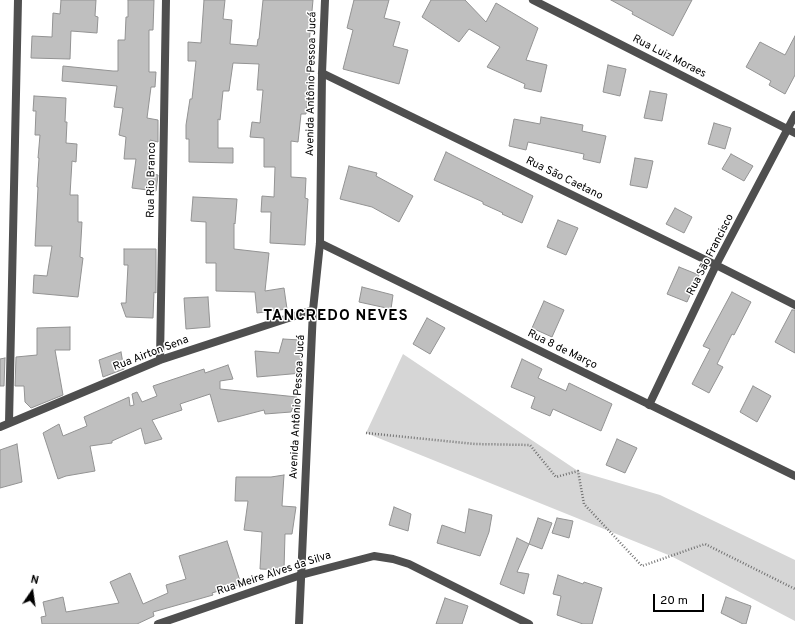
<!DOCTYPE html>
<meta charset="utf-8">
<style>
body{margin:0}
#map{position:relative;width:795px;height:624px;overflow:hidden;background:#fff;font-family:Overpass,sans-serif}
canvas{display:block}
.north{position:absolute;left:12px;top:572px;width:40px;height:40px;-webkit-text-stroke:3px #fff;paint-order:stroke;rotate:13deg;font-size:11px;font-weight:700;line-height:16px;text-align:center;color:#000}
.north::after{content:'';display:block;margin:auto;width:14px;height:18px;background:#000;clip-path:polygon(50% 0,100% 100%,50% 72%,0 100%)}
.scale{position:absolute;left:653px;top:594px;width:51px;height:18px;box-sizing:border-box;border:2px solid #000;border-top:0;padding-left:5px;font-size:12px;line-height:14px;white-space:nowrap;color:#000;-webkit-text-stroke:3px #fff;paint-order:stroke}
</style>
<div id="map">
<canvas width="795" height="624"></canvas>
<div class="north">N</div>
<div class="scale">20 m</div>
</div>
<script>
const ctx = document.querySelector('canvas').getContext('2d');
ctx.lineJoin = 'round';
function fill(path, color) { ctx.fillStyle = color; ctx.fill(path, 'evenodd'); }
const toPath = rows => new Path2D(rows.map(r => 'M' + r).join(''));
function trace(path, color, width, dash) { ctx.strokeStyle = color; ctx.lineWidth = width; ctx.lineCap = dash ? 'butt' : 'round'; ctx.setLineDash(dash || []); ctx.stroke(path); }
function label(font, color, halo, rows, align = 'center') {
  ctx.font = font + ' Overpass,sans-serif'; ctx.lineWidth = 3; ctx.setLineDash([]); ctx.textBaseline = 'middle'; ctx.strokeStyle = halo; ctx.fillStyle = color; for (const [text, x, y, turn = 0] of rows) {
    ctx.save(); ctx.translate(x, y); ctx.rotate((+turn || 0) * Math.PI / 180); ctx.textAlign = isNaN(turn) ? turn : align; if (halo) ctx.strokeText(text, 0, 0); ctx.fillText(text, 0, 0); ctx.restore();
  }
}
const green = toPath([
 [403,354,578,471,660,495,795,560,795,621,671,556,366,433]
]);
const building = toPath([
 [61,0,96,0,95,16,98,17,97,33,71,31,70,59,31,58,32,36,52,37,53,13,60,14,61,0],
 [128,0,154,0,153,30,149,30,149,72,156,72,155,87,151,87,147,118,158,120,158,142,150,140,147,173,158,175,156,191,132,188,136,159,124,159,126,137,119,135,123,108,114,107,117,86,62,81,63,66,113,71,118,71,118,40,125,40,126,17,128,17,128,0],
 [204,0,225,0,223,19,232,20,230,44,257,46,258,39,259,39,263,0,313,0,309,44,312,44,306,114,301,114,298,142,291,141,291,177,306,178,305,198,308,199,305,245,270,243,271,212,261,212,262,196,274,197,275,167,264,167,264,138,250,137,252,122,260,123,263,90,257,90,259,64,233,63,229,91,223,91,220,120,218,119,218,148,233,148,233,163,189,162,189,139,186,139,186,125,190,99,192,99,196,61,188,61,188,42,201,43,204,0],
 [354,0,389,0,384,18,400,22,393,46,408,50,399,84,343,69,353,30,347,28,354,0],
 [431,0,465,0,486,22,496,3,538,28,526,60,547,65,541,92,524,88,525,84,487,67,500,47,469,29,459,42,422,17,431,0],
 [611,0,692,0,673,36,632,14,633,12,611,0],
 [795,36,795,75,785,94,769,85,771,81,746,67,760,42,785,55,795,36],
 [608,65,626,69,620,96,603,92,608,65],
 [650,91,667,94,662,121,644,118,650,91],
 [34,96,66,98,65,122,67,122,66,143,77,144,76,162,72,161,70,195,78,195,78,222,82,222,80,257,83,258,78,297,33,293,34,275,47,276,52,246,35,246,38,187,37,187,39,158,38,158,40,135,35,135,36,111,33,111,34,96],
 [541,117,583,125,582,131,606,136,600,163,583,159,584,154,528,142,526,150,509,146,514,119,540,124,541,117],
 [714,123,731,128,725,149,708,144,714,123],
 [446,152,533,196,522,223,502,214,503,213,483,204,483,202,434,180,446,152],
 [731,154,753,166,744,181,722,169,731,154],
 [635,158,653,161,647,188,630,185,635,158],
 [349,166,377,173,376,176,413,196,399,222,372,207,340,199,349,166],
 [193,197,237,199,235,224,234,223,234,249,269,253,265,291,284,288,287,309,257,313,255,292,216,291,216,263,206,263,206,222,191,221,193,197],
 [675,208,692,217,684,233,666,224,675,208],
 [558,220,578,228,566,255,547,247,558,220],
 [124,249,156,249,156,293,154,292,153,318,126,317,121,303,126,303,128,265,124,265,124,249],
 [679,267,699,275,687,302,667,294,679,267],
 [362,287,393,295,391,309,359,302,362,287],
 [732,292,751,302,734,335,732,334,717,364,723,367,709,393,692,384,710,349,703,346,732,292],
 [208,297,210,327,186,329,184,298,208,297],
 [544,301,564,310,552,337,532,328,544,301],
 [792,310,795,310,795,353,775,342,792,310],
 [427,318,445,328,430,354,413,344,427,318],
 [70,327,70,350,55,350,63,395,31,408,25,402,24,386,15,386,16,357,37,355,37,328,70,327],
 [283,339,300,340,302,373,257,377,255,351,279,353,283,339],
 [121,352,124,369,103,377,99,360,121,352],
 [5,358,4,386,0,386,0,359,5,358],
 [522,359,542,369,538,378,566,391,569,383,612,404,601,431,553,409,550,416,531,408,535,397,511,387,522,359],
 [228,365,233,379,220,381,220,389,297,397,291,412,265,414,264,410,218,422,210,394,180,404,182,410,152,420,162,439,145,444,141,428,112,441,112,443,90,446,95,471,66,476,58,479,43,433,59,424,63,436,87,426,84,417,129,397,130,406,134,405,132,394,137,392,142,402,157,396,153,386,204,369,205,373,228,365],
 [753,386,771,396,757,422,740,412,753,386],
 [617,439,637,448,625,473,606,465,617,439],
 [17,444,22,482,0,488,0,450,17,444],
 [284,475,282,506,296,507,292,534,285,534,284,570,260,569,262,532,244,530,248,501,235,501,236,477,271,477,284,475],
 [394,507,411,514,408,531,389,525,394,507],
 [469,509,492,515,489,532,480,556,437,543,442,525,465,533,469,509],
 [538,518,552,523,542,549,529,544,538,518],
 [557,518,573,521,569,538,552,533,557,518],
 [517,538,529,544,517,572,529,574,524,594,500,584,517,538],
 [227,541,241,584,212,593,213,595,153,612,154,616,137,624,42,624,41,617,46,616,43,602,63,597,66,612,119,603,110,582,130,573,143,604,168,593,166,585,186,579,179,556,227,541],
 [558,575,583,584,584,582,602,588,592,624,583,624,557,615,561,596,553,594,558,575],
 [726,597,751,606,746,624,743,624,721,613,726,597],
 [445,598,468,606,462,624,436,624,445,598]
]);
const path = toPath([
 [366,433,475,444,530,445,556,477,578,471,584,504,642,566,705,544,795,589]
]);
const minor = toPath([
 [322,73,716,265,795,305],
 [320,243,795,476],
 [160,360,166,0],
 [649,405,716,265,795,115],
 [9,423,18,0],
 [0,427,160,360,313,310],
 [158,624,301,575,374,556,393,559,409,564,529,624]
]);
const tertiary = toPath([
 [533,0,795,133],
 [299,624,313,310,320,243,322,73,325,0]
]);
const streetNames = [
 ["Rua Luiz Moraes",669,57,27],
 ["Avenida Antônio Pessoa Jucá",312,84,-89],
 ["Rua São Caetano",564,179,26],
 ["Rua Rio Branco",152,180,-89],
 ["Rua São Francisco",711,255,-63],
 ["Rua 8 de Março",562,350,26],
 ["Rua Airton Sena",151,354,-21],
 ["Avenida Antônio Pessoa Jucá",298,407,-87],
 ["Rua Meire Alves da Silva",274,574,-18]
];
const districtNames = [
 ["TANCREDO NEVES",336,317]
];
fill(green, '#d6d6d6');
fill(building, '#bfbfbf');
trace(building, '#939393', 1);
trace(path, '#717171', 2.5, [1, 2]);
trace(minor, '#4f4f4f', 8);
trace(tertiary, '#4f4f4f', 8);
label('11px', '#000', '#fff', streetNames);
ctx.letterSpacing = '1px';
label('bold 15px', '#000', '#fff', districtNames);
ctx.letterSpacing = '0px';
</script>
